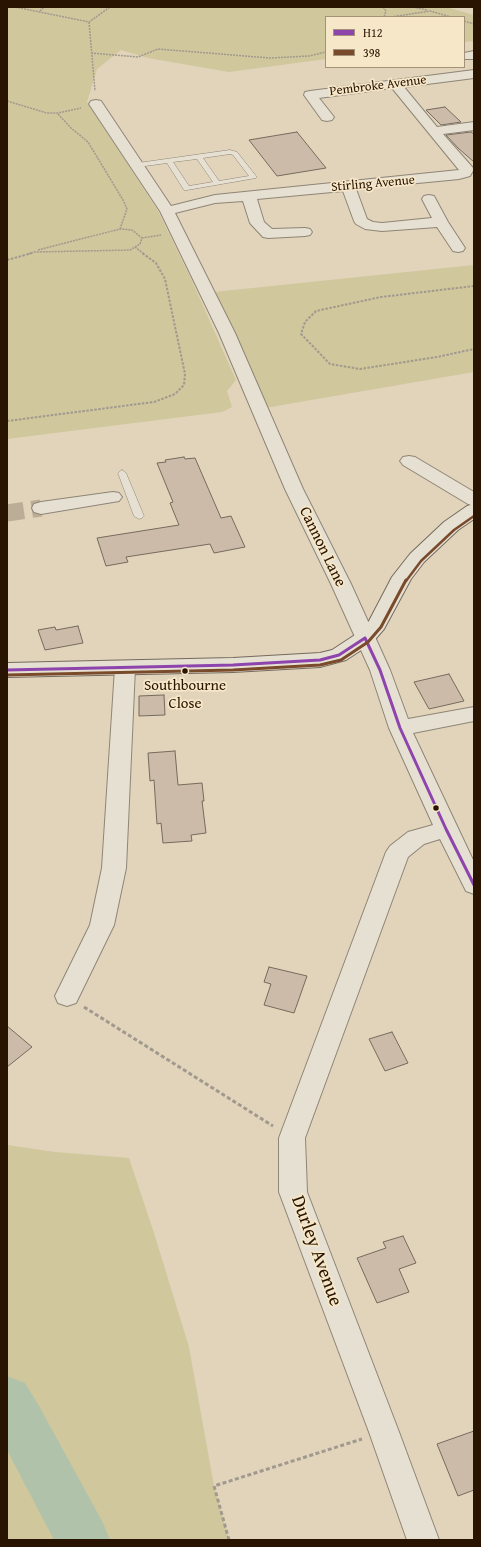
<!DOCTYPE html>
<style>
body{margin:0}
#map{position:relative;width:481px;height:1547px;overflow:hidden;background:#e1d4bb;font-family:"Gentium Book Plus",serif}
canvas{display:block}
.frame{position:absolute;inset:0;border:8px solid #291301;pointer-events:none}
.legend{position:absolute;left:325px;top:16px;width:140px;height:52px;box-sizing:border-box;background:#f6e7c8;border:1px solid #a49278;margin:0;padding:5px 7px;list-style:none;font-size:12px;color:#291301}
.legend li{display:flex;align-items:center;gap:8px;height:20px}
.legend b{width:20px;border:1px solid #a49278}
</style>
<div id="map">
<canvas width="481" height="1547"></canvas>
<div class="frame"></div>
<ul class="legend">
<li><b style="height:5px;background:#8e44ad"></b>H12</li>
<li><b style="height:5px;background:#7a4b2a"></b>398</li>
</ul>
</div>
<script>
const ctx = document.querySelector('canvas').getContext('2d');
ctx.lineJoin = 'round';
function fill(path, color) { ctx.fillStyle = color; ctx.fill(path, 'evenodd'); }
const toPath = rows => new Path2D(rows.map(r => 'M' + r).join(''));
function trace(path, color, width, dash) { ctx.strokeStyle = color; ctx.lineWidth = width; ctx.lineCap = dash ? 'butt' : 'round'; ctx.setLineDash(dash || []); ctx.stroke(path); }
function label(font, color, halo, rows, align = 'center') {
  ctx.font = font + ' "Gentium Book Plus",serif'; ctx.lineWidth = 3.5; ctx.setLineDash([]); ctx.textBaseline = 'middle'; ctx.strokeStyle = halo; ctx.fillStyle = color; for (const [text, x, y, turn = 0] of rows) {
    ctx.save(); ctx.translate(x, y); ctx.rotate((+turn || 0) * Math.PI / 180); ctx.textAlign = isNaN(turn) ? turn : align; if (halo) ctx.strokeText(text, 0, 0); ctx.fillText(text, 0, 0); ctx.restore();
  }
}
const green = toPath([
 [7,7,446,7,474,15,474,41,464,42,464,17,326,17,326,59,229,72,148,58,121,50,97,69,87,102,158,211,192,281,236,380,227,391,232,407,222,412,7,439],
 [474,265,474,372,265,408,214,292],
 [7,1145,55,1152,129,1158,154,1233,189,1347,214,1486,229,1540,7,1540]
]);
const river = toPath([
 [7,1376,25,1383,39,1406,102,1521,110,1540,54,1540,7,1450,7,1376]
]);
const building = toPath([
 [445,107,461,122,441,125,426,110,445,107],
 [297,132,326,168,277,176,249,140,297,132],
 [471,132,474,134,474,162,458,148,446,135,471,132],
 [184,457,185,459,195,458,221,518,231,516,245,547,214,553,210,544,126,557,128,562,106,566,97,538,179,525,170,503,173,502,157,463,166,462,165,460,184,457],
 [78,626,83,643,45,650,38,630,55,627,56,630,78,626],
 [449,674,464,701,429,709,414,682,449,674],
 [164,695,165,715,139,716,139,696,164,695],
 [175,751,178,785,202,783,204,801,202,801,206,833,191,835,192,841,163,843,161,823,157,824,154,780,150,781,148,753,175,751],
 [269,967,307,976,294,1013,264,1005,271,984,264,982,269,967],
 [7,1026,32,1047,7,1067,7,1026],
 [392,1032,408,1063,385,1071,369,1039,392,1032],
 [403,1236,416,1263,399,1269,409,1292,377,1303,357,1258,386,1248,383,1242,403,1236],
 [474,1431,474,1490,458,1496,437,1444,474,1431]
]);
const streetTunnel = toPath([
 [7,513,41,508]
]);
const pathFar2 = toPath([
 [15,7,89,22,110,7],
 [383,7,386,11,384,17],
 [413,7,427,10],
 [40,11,44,7],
 [391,17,430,11,451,17],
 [464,21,474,24],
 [89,22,95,91],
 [91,53,138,57,158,49,270,58,309,56,326,52],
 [7,101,47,113,58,113,81,108],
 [58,114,71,128,88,142,123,200,127,209,120,229],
 [135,247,144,254],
 [38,250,120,229,132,230,142,238],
 [28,254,34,252,130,250,140,244,142,238,161,235]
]);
const pathFar1 = toPath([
 [7,260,32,253],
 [474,286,381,297,316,311,305,322,301,334,330,364,360,369,437,357,474,349],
 [7,421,154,402,175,394,184,385,185,374,165,279,156,263,142,253]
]);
const path = toPath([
 [84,1007,273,1126],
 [229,1540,214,1486,362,1439]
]);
const lane = toPath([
 [230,150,237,152,256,176,256,178,187,190,184,190,167,163,138,167,135,165,138,163,230,150],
 [230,154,233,155,249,176,219,181,203,158,230,154],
 [197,159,213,182,189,186,173,162,197,159],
 [122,470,126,473,144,516,142,518,139,519,134,516,118,473,122,470]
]);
const street = toPath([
 [474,51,474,59,464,59,464,53,474,51],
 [474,70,474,78,404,87,437,127,474,122,474,130,443,134,474,169,470,176,459,179,356,189,367,219,373,222,382,223,432,218,422,199,424,196,429,195,434,196,448,222,465,248,463,251,458,252,453,251,437,227,382,231,365,229,356,224,354,221,343,191,257,199,264,222,272,229,305,228,310,229,312,232,310,235,305,236,268,238,263,237,250,223,243,201,215,203,175,213,235,333,303,489,351,584,390,670,408,719,474,707,474,721,413,733,474,862,474,894,466,891,440,839,424,844,408,857,305,1138,307,1192,399,1432,439,1540,407,1540,369,1432,279,1192,279,1138,386,852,390,846,408,832,433,825,389,728,370,670,331,584,285,489,219,333,160,211,89,104,91,101,96,100,101,101,171,206,215,195,459,170,392,88,319,98,334,117,332,120,327,121,322,120,304,95,305,92,310,91,474,70],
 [409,456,415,457,474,492,474,506,468,504,403,465,400,461,403,457,409,456],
 [113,492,119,493,122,497,119,501,41,514,34,512,32,508,34,504,41,502,113,492],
 [125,661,132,663,135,668,126,868,114,925,76,1003,67,1006,58,1003,55,996,90,925,102,868,115,668,118,663,125,661]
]);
const secondary = toPath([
 [474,504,474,519,458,530,424,562,411,579,384,629,372,643,346,660,320,667,233,672,7,677,7,663,233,658,320,653,332,650,358,633,369,621,392,577,410,554,444,522,467,506,474,504]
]);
const bus1 = toPath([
 [365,638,380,670,400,728,446,829,474,885],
 [7,670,233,665,320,660,339,655,365,638]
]);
const bus2Far1 = toPath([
 [406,581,421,561,454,530,474,516]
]);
const bus2 = toPath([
 [7,675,233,670,320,665,341,660,368,642,381,627,406,580]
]);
const markers = [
 [185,671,3.5,"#291301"],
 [436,808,3.5,"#291301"]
];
const farStreetnames = [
 ["Pembroke Avenue",378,86,-7],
 ["Stirling Avenue",373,184,-5]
];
const busNames = [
 ["Southbourne",185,686],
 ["Close",185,704]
];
const streetNames = [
 ["Cannon Lane",322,547,64]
];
const nearStreetnames = [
 ["Durley Avenue",316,1251,70]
];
fill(green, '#d0c79c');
fill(river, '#b1c2ab');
fill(building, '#cdbbaa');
trace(building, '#756a5c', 1);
trace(streetTunnel, '#bcad96', 17, [17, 8]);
trace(lane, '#8f8575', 1);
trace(street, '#8f8575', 2);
trace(secondary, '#756a5c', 2);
trace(pathFar2, '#a1998e', 1.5, [2, 1]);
trace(pathFar1, '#a1998e', 2, [2.5, 1.5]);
trace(path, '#a1998e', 3, [4, 2.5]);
fill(lane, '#e6e0d3');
fill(street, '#e6e0d3');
fill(secondary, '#e6e0d3');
trace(bus1, '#8e44ad', 3);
trace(bus2Far1, '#7a4b2a', 2.5);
trace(bus2, '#7a4b2a', 3);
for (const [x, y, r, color] of markers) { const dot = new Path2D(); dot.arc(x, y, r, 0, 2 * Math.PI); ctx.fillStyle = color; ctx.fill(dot); trace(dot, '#f6e7c8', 1.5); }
label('13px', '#291301', '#f6e7c8', farStreetnames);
label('15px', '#291301', '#f6e7c8', busNames);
label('16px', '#291301', '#f6e7c8', streetNames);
label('19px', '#291301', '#f6e7c8', nearStreetnames);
</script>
